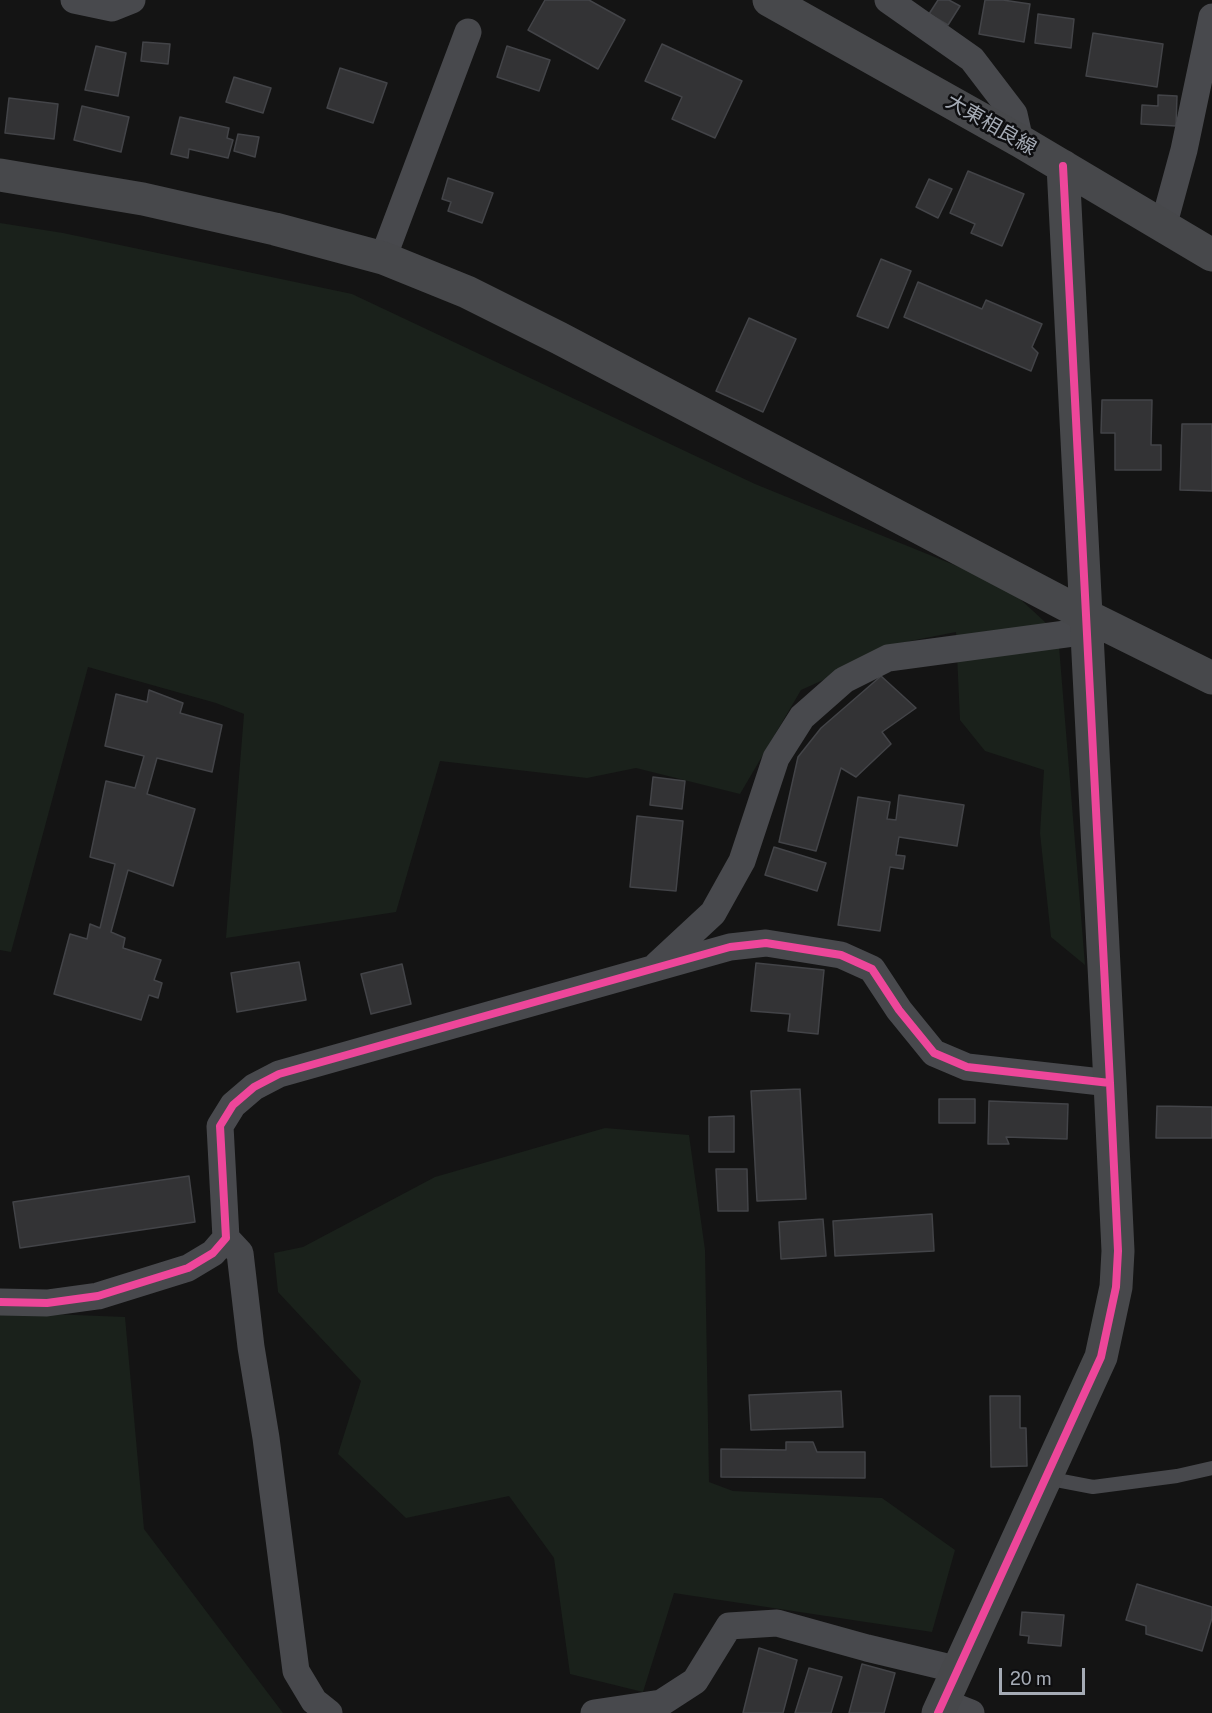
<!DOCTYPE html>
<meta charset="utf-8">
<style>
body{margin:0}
#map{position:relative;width:1212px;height:1713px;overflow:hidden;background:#141414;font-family:"Public Sans",sans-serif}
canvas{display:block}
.scale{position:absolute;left:999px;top:1668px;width:86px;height:27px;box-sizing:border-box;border:3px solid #a5abb5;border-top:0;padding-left:8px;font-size:18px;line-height:21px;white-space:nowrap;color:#a5abb5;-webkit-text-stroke:4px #0e0e10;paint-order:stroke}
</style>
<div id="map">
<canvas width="1212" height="1713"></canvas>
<div class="scale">20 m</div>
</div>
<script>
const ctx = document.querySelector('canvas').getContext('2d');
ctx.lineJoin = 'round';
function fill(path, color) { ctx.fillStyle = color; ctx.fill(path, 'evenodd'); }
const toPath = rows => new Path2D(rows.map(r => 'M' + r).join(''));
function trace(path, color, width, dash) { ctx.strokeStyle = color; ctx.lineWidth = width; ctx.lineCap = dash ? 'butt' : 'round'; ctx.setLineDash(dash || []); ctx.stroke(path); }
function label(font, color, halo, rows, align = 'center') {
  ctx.font = font + ' "Public Sans","Noto Sans JP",sans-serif'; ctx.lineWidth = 5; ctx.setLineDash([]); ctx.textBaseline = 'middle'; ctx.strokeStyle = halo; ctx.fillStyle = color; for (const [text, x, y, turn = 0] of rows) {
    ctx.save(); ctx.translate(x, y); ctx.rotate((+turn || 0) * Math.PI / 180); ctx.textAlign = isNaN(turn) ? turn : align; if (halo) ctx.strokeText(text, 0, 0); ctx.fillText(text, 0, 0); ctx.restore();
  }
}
const green = toPath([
 [0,223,63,233,352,294,755,484,1006,586,1058,634,1085,965,1051,937,1040,833,1044,770,985,751,960,720,956,632,910,641,801,690,740,794,636,768,587,778,440,761,396,912,226,938,244,714,216,703,88,667,11,952,0,950],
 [605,1128,689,1135,705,1250,709,1482,733,1491,882,1498,955,1550,932,1632,674,1593,643,1692,570,1674,554,1558,509,1496,406,1518,338,1454,361,1381,278,1292,274,1253,303,1247,435,1177],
 [0,1312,125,1317,144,1529,283,1713,0,1713]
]);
const building = toPath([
 [545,0,589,0,625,20,598,69,528,30,545,0],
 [938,0,949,0,960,6,948,25,929,14,938,0],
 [985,0,1003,0,1030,4,1024,42,979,34,985,0],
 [1038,14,1074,19,1071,48,1035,43,1038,14],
 [1093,33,1163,44,1157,87,1086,76,1093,33],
 [143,42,170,44,168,64,141,61,143,42],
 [662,44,742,81,715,138,672,119,682,97,645,81,662,44],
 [96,46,126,53,118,96,85,90,96,46],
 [507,46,550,60,539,91,497,77,507,46],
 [340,68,387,83,373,123,327,108,340,68],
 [234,77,271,88,263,113,226,102,234,77],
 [1158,95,1177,96,1176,126,1141,124,1142,105,1158,106,1158,95],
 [9,98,58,104,54,139,5,133,9,98],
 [82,106,129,117,121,152,74,140,82,106],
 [180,117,229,128,227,138,233,140,228,158,189,149,188,158,171,154,180,117],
 [238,134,259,137,255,157,234,151,238,134],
 [968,171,1024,194,1002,246,971,233,975,224,950,213,968,171],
 [448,178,493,193,482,223,448,211,451,202,442,199,448,178],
 [929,179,952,189,938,218,916,207,929,179],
 [881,259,911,271,888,328,857,316,881,259],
 [918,282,982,309,986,300,1042,324,1032,347,1038,353,1031,371,904,317,918,282],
 [749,318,796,339,763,412,716,391,749,318],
 [1102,400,1152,400,1151,445,1161,445,1161,470,1115,470,1115,433,1101,433,1102,400],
 [1182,424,1212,424,1212,491,1180,490,1182,424],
 [881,676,916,708,882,732,891,744,856,777,841,768,816,851,779,842,798,757,821,728,881,676],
 [149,690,183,703,180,713,222,725,212,772,157,758,147,794,195,809,173,886,128,870,111,932,125,938,123,948,161,960,154,980,162,983,158,998,149,995,141,1020,54,994,70,934,87,939,90,924,100,928,115,864,90,857,106,781,135,788,144,756,105,746,116,694,147,702,149,690],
 [653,777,685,781,682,809,650,805,653,777],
 [899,795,964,805,957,846,899,837,896,855,905,856,903,869,890,867,880,931,838,925,858,797,890,802,887,819,896,820,899,795],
 [637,816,683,821,676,891,630,887,637,816],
 [774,847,826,863,817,891,765,875,774,847],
 [299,962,306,1000,237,1012,231,973,299,962],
 [756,963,824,970,818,1034,788,1031,790,1014,751,1011,756,963],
 [402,964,411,1004,371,1014,361,974,402,964],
 [800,1089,806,1199,757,1201,751,1091,800,1089],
 [939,1099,975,1099,975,1123,939,1123,939,1099],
 [989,1101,1068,1104,1067,1139,1006,1137,1009,1144,988,1144,989,1101],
 [1157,1106,1212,1107,1212,1138,1156,1138,1157,1106],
 [734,1116,734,1152,709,1152,709,1117,734,1116],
 [716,1169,747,1169,748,1211,718,1211,716,1169],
 [189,1176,195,1222,20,1248,13,1202,189,1176],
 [932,1214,934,1251,835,1256,833,1221,932,1214],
 [823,1219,826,1256,781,1259,779,1222,823,1219],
 [841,1391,843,1427,751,1430,749,1395,841,1391],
 [990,1396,1020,1396,1020,1428,1026,1428,1027,1466,991,1467,990,1396],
 [786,1442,813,1442,817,1452,865,1452,865,1478,721,1477,721,1449,786,1450,786,1442],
 [1137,1584,1212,1607,1212,1618,1202,1651,1146,1634,1146,1626,1126,1620,1137,1584],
 [1022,1612,1064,1615,1061,1646,1028,1643,1029,1636,1020,1635,1022,1612],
 [759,1648,797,1660,783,1713,743,1713,759,1648],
 [862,1664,895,1673,884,1713,849,1713,862,1664],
 [809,1668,842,1677,831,1713,795,1713,809,1668]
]);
const lane = toPath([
 [1046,1478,1093,1487,1177,1476,1212,1468]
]);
const street = toPath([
 [74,0,112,8,132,0],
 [888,0,972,59,1014,114,1020,141],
 [1163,227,1184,150,1212,17],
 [383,258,468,32],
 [657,965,713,913,742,861,776,758,802,717,844,680,888,658,1088,631],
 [226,1238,240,1253,251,1347,266,1438,296,1671,314,1701,329,1713],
 [0,1302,47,1303,98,1296,188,1268,213,1253,226,1238,220,1126,233,1105,254,1087,279,1074,730,947,766,943,841,955,872,969,899,1010,934,1053,967,1067,1110,1083],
 [943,1702,971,1713],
 [594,1713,661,1703,695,1681,729,1626,777,1623,867,1648,959,1670]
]);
const secondary = toPath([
 [769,0,1020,141,1212,255],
 [0,175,143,199,275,229,383,258,467,292,559,338,1087,616,1212,678],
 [938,1713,1101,1357,1116,1287,1118,1251,1110,1083,1063,166]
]);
const cycleway = toPath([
 [0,1302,47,1303,98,1296,188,1268,213,1253,226,1238,220,1126,233,1105,254,1087,279,1074,730,947,766,943,841,955,872,969,899,1010,934,1053,967,1067,1110,1083],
 [938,1713,1101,1357,1116,1287,1118,1251,1110,1083,1063,166]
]);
const streetNames = [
 ["大東相良線",991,125,30]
];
fill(green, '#1a211b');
fill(building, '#333335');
trace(building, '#434448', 1.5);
trace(lane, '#48494d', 14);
trace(street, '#48494d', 27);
trace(secondary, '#47484b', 33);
trace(cycleway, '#ed469a', 8);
label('20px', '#a5abb5', '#0e0e10', streetNames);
</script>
